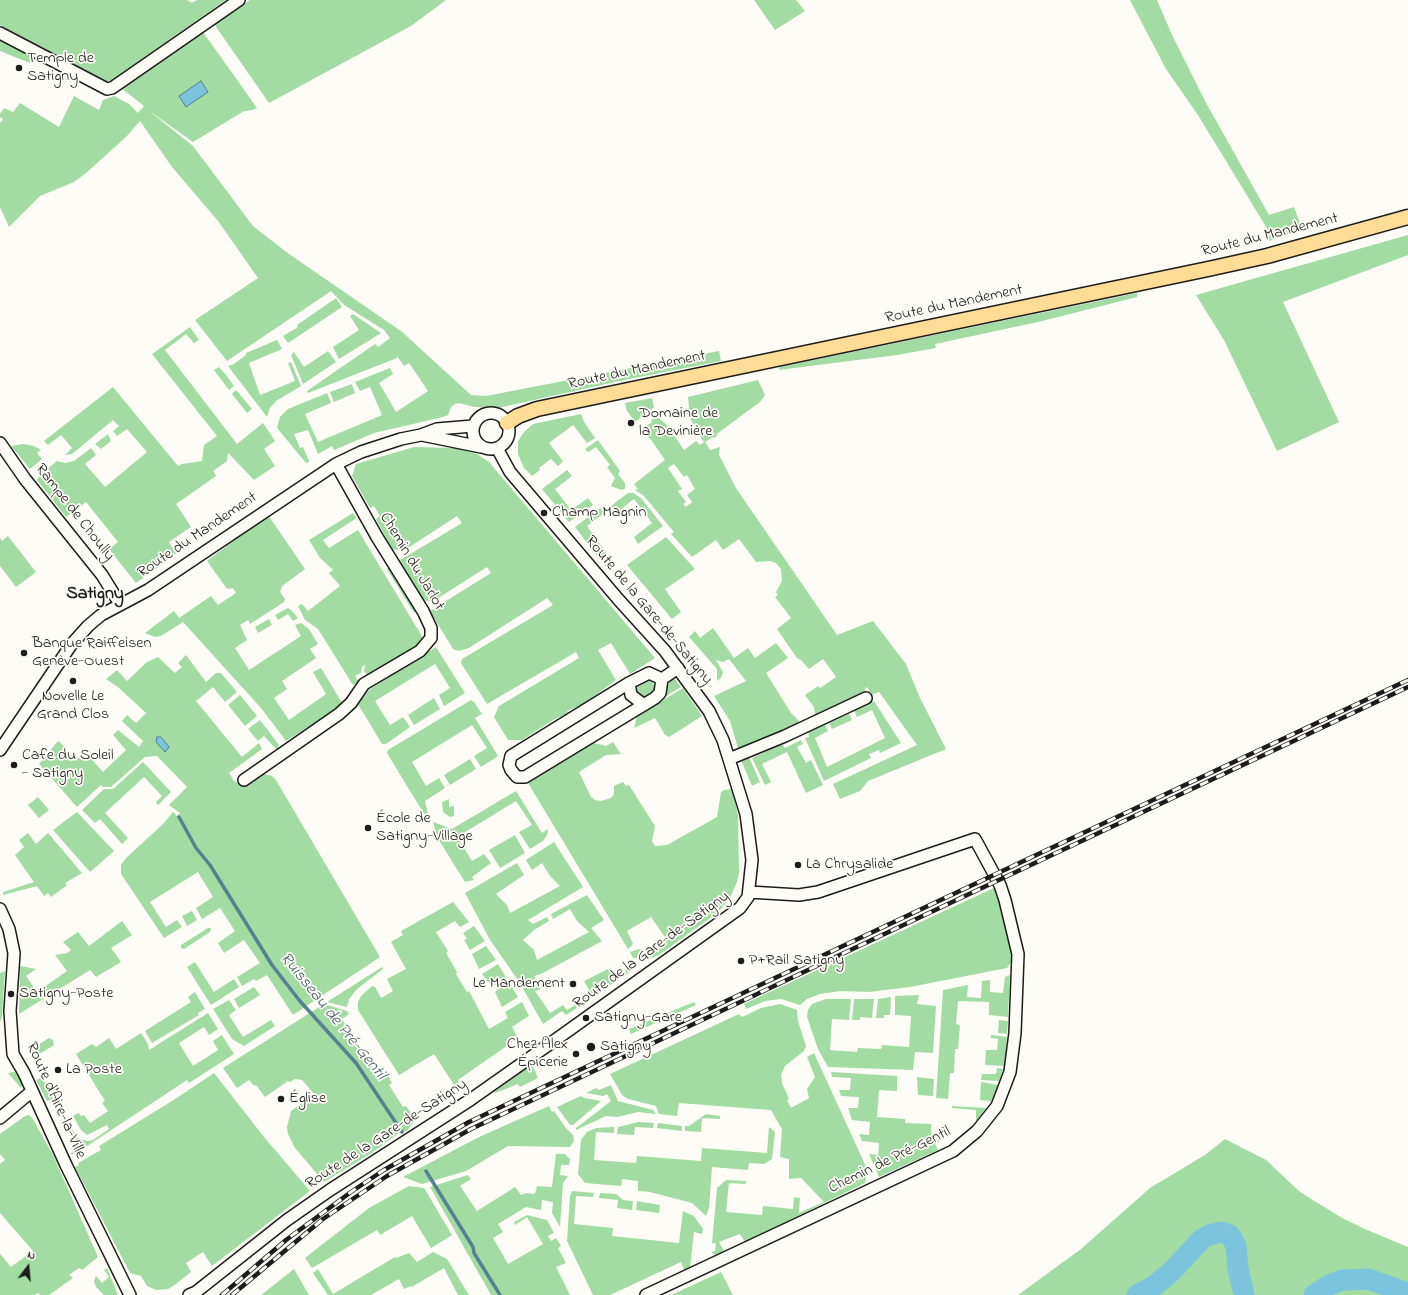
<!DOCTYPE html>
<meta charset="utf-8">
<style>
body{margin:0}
#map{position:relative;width:1408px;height:1295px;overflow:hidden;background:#fdfcf7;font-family:"Indie Flower",sans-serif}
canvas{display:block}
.north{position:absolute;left:8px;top:1247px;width:40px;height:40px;-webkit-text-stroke:3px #fdfcf7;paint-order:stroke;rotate:16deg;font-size:11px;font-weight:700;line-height:16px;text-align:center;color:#1c1c1c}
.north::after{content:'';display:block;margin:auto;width:14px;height:18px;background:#1c1c1c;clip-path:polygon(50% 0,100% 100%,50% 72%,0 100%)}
</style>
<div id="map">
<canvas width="1408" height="1295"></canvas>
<div class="north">N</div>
</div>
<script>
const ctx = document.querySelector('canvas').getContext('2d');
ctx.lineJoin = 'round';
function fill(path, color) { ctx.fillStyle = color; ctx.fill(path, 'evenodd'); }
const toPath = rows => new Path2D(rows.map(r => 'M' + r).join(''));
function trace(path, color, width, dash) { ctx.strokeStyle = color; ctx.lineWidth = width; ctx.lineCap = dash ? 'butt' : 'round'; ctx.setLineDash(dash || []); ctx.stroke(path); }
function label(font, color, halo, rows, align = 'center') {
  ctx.font = font + ' "Indie Flower",sans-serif'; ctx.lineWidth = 3.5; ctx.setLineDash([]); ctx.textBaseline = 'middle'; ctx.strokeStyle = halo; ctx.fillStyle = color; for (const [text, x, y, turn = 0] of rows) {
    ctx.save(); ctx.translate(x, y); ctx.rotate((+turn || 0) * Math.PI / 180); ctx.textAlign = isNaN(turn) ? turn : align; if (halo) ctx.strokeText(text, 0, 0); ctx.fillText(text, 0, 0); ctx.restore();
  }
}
const green = toPath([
 [0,0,187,0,192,3,197,0,226,0,110,81,104,82,0,25],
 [250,0,446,0,411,26,269,103,214,24],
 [754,0,796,0,805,11,775,30],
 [1130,0,1157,0,1172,35,1205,101,1269,215,1294,207,1302,229,1269,241,1268,230,1198,115,1166,69],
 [203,32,257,108,253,110,244,111,193,142,148,110,193,146,253,226,289,254,401,331,471,395,486,396,719,351,721,361,624,380,498,408,474,407,459,403,455,404,451,407,448,415,443,417,374,433,334,450,332,446,318,454,308,430,294,434,300,448,303,447,309,461,309,462,306,463,277,428,280,417,288,409,327,393,331,403,305,414,318,442,382,415,370,387,360,391,355,382,390,368,393,374,379,383,396,412,428,391,409,363,404,366,397,356,397,358,308,393,307,391,375,344,378,347,390,338,384,330,344,305,331,291,227,361,195,320,258,278,218,221,172,167,140,121,126,137,86,173,74,182,40,196,9,227,0,207,0,123,3,119,0,117,0,114,4,108,13,112,20,103,59,127,74,96,99,110,103,100,114,96,129,104,138,113,144,106,121,88],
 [0,39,32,54,30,63,0,51],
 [1408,235,1408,255,1283,302,1339,422,1277,451,1224,340,1196,295],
 [1137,293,1137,297,1038,322,935,344,936,348,897,355,779,370,780,367],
 [336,298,342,307,288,343,283,336,298,327,297,325],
 [353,314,381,333,339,359,333,347,359,330,350,316],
 [190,327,199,340,194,343,186,334,165,350,237,444,263,423,275,441,264,449,275,466,254,480,228,453,227,461,213,471,216,476,176,504,191,527,169,542,176,554,136,583,109,549,118,542,86,502,66,517,37,480,40,475,57,461,65,463,74,461,91,448,96,455,85,464,105,487,147,452,127,429,117,436,113,431,119,426,113,420,72,454,65,455,72,448,61,435,48,445,44,441,113,387,178,466,182,464,202,461,204,445,217,436,152,354],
 [277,340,282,349,249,363,260,395,295,381,288,363,291,362,301,386,276,401,270,408,267,417,228,366,234,364,246,355,246,353],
 [328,351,336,362,303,384,291,355,294,352,304,367],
 [219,367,227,376,234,386,229,390,214,370],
 [758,380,765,395,760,402,718,433,716,437,712,438,705,442,710,450,720,447,719,455,736,488,837,635,873,621,906,664,920,698,946,749,868,781,860,791,840,799,833,784,917,745,879,692,869,696,869,689,866,687,862,697,817,718,815,715,814,707,805,695,818,686,820,688,836,677,823,659,809,669,801,660,797,658,777,629,791,618,775,597,778,595,776,592,782,581,781,569,776,563,770,561,756,562,739,539,723,550,716,540,692,557,671,534,674,532,643,495,635,490,638,489,634,484,665,460,652,441,641,430,652,422,651,420,657,417,666,424,684,450,696,441,700,445,704,442,695,429,696,428,687,414,680,414,680,409,689,408,688,397],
 [674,464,684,477,687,475,695,489,687,495,692,502,686,507,683,504,686,502,678,491,682,489,668,468],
 [352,384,355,393,334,402,330,392],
 [236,390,252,409,247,413,232,394],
 [652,398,654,407,635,422,627,411,625,403],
 [581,414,584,422,595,438,587,443,573,425,549,443,563,461,558,466,551,459,539,468,540,470,532,476,524,468,518,454,518,441,524,432,533,424],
 [108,434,111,441,101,449,95,444],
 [598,440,620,471,618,474,625,483,625,489,621,490,611,486,615,478,607,467,610,465,596,447,588,452,585,449],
 [23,444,34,446,41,450,37,453,42,459,30,469,11,446],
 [414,447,456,448,477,454,489,462,655,658,630,674,611,643,598,650,616,680,584,704,567,711,568,713,553,720,522,740,508,740,494,717,499,706,579,658,576,652,487,704,461,663,462,659,553,605,547,598,469,648,459,651,453,649,430,611,491,573,487,567,435,600,427,601,421,599,400,560,462,523,457,516,408,548,398,550,392,549,376,519,380,516,374,506,370,508,352,476,356,464],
 [567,470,572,476,555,489,571,510,588,498,593,505,569,522,542,489],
 [628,493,633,493,641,498,663,526,638,544,634,537,652,523,634,499,616,513,611,506],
 [600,508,604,513,587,526,612,561,605,566,575,527],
 [353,513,356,517,355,519,323,540,329,548,358,530,423,638,418,646,368,676,364,671,365,665,362,667,361,673,355,676,359,682,353,685,318,629,305,620,298,606,302,604,308,611,340,586,329,573,333,570,320,558,309,540],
 [268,515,305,569,282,586,280,592,285,599,284,602,250,624,248,620,240,625,247,640,235,648,249,670,301,636,295,625,301,623,309,629,318,644,310,649,316,658,282,681,287,689,274,698,289,720,326,694,313,672,321,668,342,703,342,706,286,741,261,708,183,622,161,636,155,637,145,633,174,611,179,618,211,596,218,605,236,593,233,588,227,589,207,561],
 [8,536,36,572,16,587,0,566,0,538,2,541],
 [666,537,695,569,665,589,681,612,672,619,627,565],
 [390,567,416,611,414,613,387,569],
 [288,608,291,610,298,618,293,621,288,614,278,620,275,615],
 [269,619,272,625,258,633,255,627],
 [713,628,734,658,748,648,755,658,776,643,788,658,766,673,791,713,799,721,798,726,768,739,738,748,730,721,714,696,746,681,729,659,723,662,716,660,723,672,721,678,717,681,717,669,689,637,695,631,700,638],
 [436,647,465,693,444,706,439,695,450,688,435,664,375,701,390,725,403,717,410,727,386,744,382,744,358,704,369,690],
 [186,655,206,682,216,673,221,673,237,692,225,702,213,687,196,701,242,757,259,743,262,749,229,773,234,781,243,786,264,774,272,776,276,780,380,957,293,1015,267,975,256,981,254,979,242,986,237,977,260,963,244,940,224,953,218,943,235,931,220,908,202,919,196,908,213,897,198,872,150,902,166,927,177,920,182,927,164,938,121,874,121,865,126,858,163,824,173,812,177,816,180,813,169,805,187,787,157,756,145,757,111,787,103,787,101,785,77,807,39,764,58,741,65,747,68,756,74,755,76,759,86,753,103,772,126,750,113,735,118,730,139,747,143,741,122,721,127,715,136,723,146,713,119,688,106,679,117,670,127,681,147,662,158,657,175,673,182,667,178,663],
 [675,679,681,687,663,698,670,681],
 '635 689a10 10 0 1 1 20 0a10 10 0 1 1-20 0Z',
 [683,688,702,716,669,737,665,735,655,718,634,728,637,716],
 [240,695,257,716,245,726,228,705],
 [434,698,440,709,414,725,408,715],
 [471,700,474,702,482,714,475,718,498,756,481,767,474,756,487,748,472,725,412,762,426,786,439,778,445,788,425,801,428,815,426,817,387,753,388,750],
 [874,701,901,743,880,753,879,750,869,754,871,758,824,781,805,738,809,737,808,731,825,724,828,731,815,738,827,767,885,738,872,710,857,717,854,710],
 [849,714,852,720,832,729,829,723],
 [260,720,279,745,277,750,264,736,258,741,248,729],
 [801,740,803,744,797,747,806,763,811,760,823,785,806,793,787,752,762,764,771,782,765,785,752,758,782,744,785,748],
 [613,742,621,754,606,755,579,772,591,797,595,800,601,801,611,798,614,794,614,786,623,782,626,786,629,785,655,826,652,841,655,846,667,845,717,817,721,792,724,790,732,789,738,815,739,873,737,882,729,900,717,913,659,955,651,958,633,958,630,952,639,949,650,952,667,940,651,917,627,931,633,944,628,949,528,783,594,743,606,746],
 [749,757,760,782,752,786,741,760],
 [470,759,476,769,450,785,444,775],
 [143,762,171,792,158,805,156,802,162,796,144,777,105,813,128,838,122,844,100,819,95,823,82,810,104,789,113,789],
 [516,791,542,833,548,829,547,835,543,841,530,849,519,832,532,825,516,801,457,837,472,861,484,854,491,863,472,877,474,880,465,882,437,837,433,822,452,829],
 [38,797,49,810,39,818,28,805],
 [449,799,449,807,454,806,454,816,450,817,443,812,442,802],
 [77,812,114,851,90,872,53,830],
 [28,833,36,844,48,833,82,873,65,883,67,885,51,897,48,893,44,896,37,886,3,895,3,892,34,882,15,855,24,847,19,840],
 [515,835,525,853,500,868,489,850],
 [554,842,583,887,528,920,533,924,547,917,549,921,534,930,523,940,534,950,537,960,589,932,577,921,570,909,553,919,551,914,587,895,604,920,591,928,602,941,541,974,534,976,541,989,535,991,550,1013,563,1005,567,1010,575,1005,577,1008,566,1015,562,1011,543,1024,518,980,490,940,465,893,517,863,524,875,496,894,507,905,510,913,560,886,550,876,542,863,532,870,526,860],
 [996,887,1008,934,1012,961,1007,968,910,987,869,992,841,991,820,994,807,999,800,1005,781,999,765,1001,746,1009,744,1004],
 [453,902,469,922,460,927,455,921,436,932,448,951,446,953,457,972,456,974,467,992,469,991,489,1029,508,1018,505,1012,522,1002,529,1016,512,1027,518,1038,458,1080,459,1083,455,1086,434,1054,399,1075,358,1010,358,1002,361,996,372,986,375,987,381,998,393,991,387,979,406,969,391,942,403,935,401,931],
 [192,911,197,920,187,926,182,916],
 [122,921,132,935,111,948,121,962,96,977,90,970,19,1014,20,966,36,969,26,976,37,992,67,971,55,955,67,953,71,950,63,942,78,932,89,946],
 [474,926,485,941,470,950,464,940,467,939,463,933],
 [208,928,211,928,210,932,184,949,181,948,181,945],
 [486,946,496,960,479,969,472,954],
 [195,962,214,992,234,979,239,987,211,1005,187,967],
 [498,964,507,979,492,986,482,974],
 [382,967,383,969,357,989,349,999,347,1007,327,1002],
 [630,967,632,970,593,997,584,981,608,969,613,978],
 [5,971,2,1017,0,1022,0,973],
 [1010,975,1008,1017,989,1015,989,1002,958,1001,956,1024,960,1025,958,1049,955,1049,954,1073,950,1073,948,1099,936,1098,943,990,968,985,967,997,981,998,982,981,990,980,990,992,1003,993,1005,977],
 [509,982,518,997,502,1007,495,992],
 [254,987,260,995,239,1008,234,999],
 [195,992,205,1009,198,1013,199,1015,152,1043,145,1031,191,1002,188,997],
 [919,995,917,1004,936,1006,933,1053,915,1052,913,1070,828,1067,818,1049,807,1017,808,1010,812,1004,826,999,851,999,849,1020,832,1019,830,1050,857,1052,858,1048,881,1049,882,1045,909,1047,911,1016,895,1015,895,996],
 [891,997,890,1015,884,1015,884,1018,876,1018,878,999],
 [854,999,874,999,872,1018,860,1017,860,1020,852,1020],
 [229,1000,236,1010,229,1015,243,1037,271,1020,275,1026,244,1046,232,1039,213,1009],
 [694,1002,696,1005,631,1034,629,1029],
 [324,1004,347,1011,349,1014,342,1019,380,1081,388,1076,392,1083,389,1085,403,1107,406,1106,415,1119,412,1125,406,1131,399,1133,370,1154,324,1182,295,1148,288,1134,287,1127,291,1111,314,1094,302,1080,295,1079,290,1082,288,1081,265,1097,256,1085,254,1086,249,1080,237,1088,223,1068],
 [780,1004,797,1010,798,1021,806,1046,804,1051,785,1066,781,1075,782,1083,789,1099,787,1100,791,1108,809,1098,807,1089,815,1077,807,1057,814,1053,868,1171,865,1183,745,1242,740,1234,719,1242,724,1251,715,1255,711,1252,715,1251,716,1243,712,1243,717,1188,726,1180,746,1181,745,1184,729,1183,726,1212,762,1215,763,1206,793,1209,794,1197,800,1198,799,1213,824,1202,801,1178,789,1179,789,1159,780,1157,782,1129,771,1110,679,1103,677,1116,659,1114,656,1106,628,1099,622,1095,610,1074,739,1014,742,1017,761,1008],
 [208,1013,218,1029,209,1035,204,1027,179,1043,193,1066,218,1050,213,1041,222,1035,234,1054,189,1083,187,1080,75,1154,70,1154,73,1152,71,1148,77,1145,66,1124,69,1125,78,1138,87,1141,93,1140,109,1129,107,1125,87,1135,81,1130,73,1116,79,1113,81,1116,84,1115,90,1123,108,1111,102,1103,105,1101,76,1054,92,1044,96,1047,109,1038,116,1049,141,1033,148,1044,149,1050],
 [999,1020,1008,1021,1007,1034,998,1033],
 [991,1035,1007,1037,1005,1066,985,1065,986,1050,997,1050,998,1039,991,1038],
 [49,1038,53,1040,54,1045,38,1055,33,1054,33,1048],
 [532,1064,538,1078,520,1087,518,1084,495,1093,494,1092],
 [997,1068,1003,1069,999,1081,981,1080,982,1074,996,1074],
 [14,1072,20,1074,23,1083,21,1088,8,1073],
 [831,1072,897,1076,897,1091,879,1090,877,1117,905,1119,905,1123,931,1124,931,1140,941,1141,935,1144,938,1150,879,1177,869,1154,878,1155,879,1143,862,1141,859,1134,869,1135,870,1122,852,1120,848,1108,858,1108,859,1097,841,1096,839,1090,850,1090,851,1078,832,1077],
 [214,1073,264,1137,310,1191,212,1266,203,1252,186,1263,191,1272,176,1284,168,1289,156,1290,147,1286,141,1276,130,1273,75,1167,79,1165,78,1163,101,1150,99,1146,172,1101],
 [42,1077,53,1099,47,1101,36,1080],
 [917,1077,934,1079,933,1096,918,1095],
 [981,1082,998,1085,991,1101,980,1100],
 [611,1085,618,1101,653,1110,656,1114,638,1112,617,1117,606,1116,576,1130,576,1128,611,1101,607,1094,603,1096,586,1093,596,1088,599,1090],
 [581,1096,584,1098,601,1101,573,1125,570,1125,557,1107],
 [549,1106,552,1112,554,1111,566,1128,573,1135,574,1141,570,1147,508,1146,466,1171,422,1184,403,1177,479,1137],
 [952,1106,986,1108,976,1121,976,1110,952,1108],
 [706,1114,720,1116,720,1119,702,1118,701,1132,685,1131,685,1126,689,1126],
 [29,1115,33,1119,53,1155,98,1257,82,1270,79,1268,69,1275,73,1278,49,1295,40,1295,38,1293,35,1295,0,1295,0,1254,11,1267,33,1251,0,1213,0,1164,5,1160,0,1154,0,1134,25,1116],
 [638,1122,654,1123,653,1128,635,1127,634,1135,617,1134,618,1127],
 [658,1123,682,1126,682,1131,657,1128],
 [614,1127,614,1133,596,1132,594,1160,636,1163,637,1156,701,1161,702,1148,767,1153,769,1127,775,1132,772,1159,764,1164,749,1163,748,1170,712,1167,709,1208,706,1216,692,1203,650,1192,638,1191,638,1181,622,1179,621,1186,585,1183,578,1174,581,1140,587,1132,596,1128],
 [1225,1139,1266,1160,1300,1192,1342,1218,1367,1230,1408,1247,1408,1295,1018,1295,1081,1249,1150,1188,1205,1155],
 [556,1154,565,1154,570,1159,569,1165,561,1165,560,1175,568,1176,563,1183,560,1227,552,1213,553,1202,542,1200,541,1210,526,1207,498,1224,503,1232,493,1238,508,1264,543,1244,527,1217,515,1225,514,1222,527,1215,547,1220,554,1233,548,1236,551,1241,556,1238,561,1246,558,1248,566,1263,556,1267,570,1295,491,1295,430,1187,468,1175,471,1179,460,1186,477,1211,515,1187,521,1195,526,1193,535,1194,537,1186,552,1187],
 [409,1186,424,1188,452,1235,431,1248,412,1216,380,1235,377,1230,312,1268,305,1258,369,1208],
 [572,1191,594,1193,593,1197,576,1196,574,1224,613,1228,612,1236,679,1243,683,1211,694,1216,703,1229,702,1234,694,1232,690,1267,684,1270,681,1262,610,1295,593,1295,567,1241,570,1196],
 [600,1193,616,1194,623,1200,633,1201,632,1210,617,1208,618,1200,599,1198],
 [637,1201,660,1205,659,1213,636,1210],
 [433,1252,447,1259,469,1295,458,1295,444,1268,412,1287,411,1286,404,1289,399,1279,371,1295,328,1295,313,1273,318,1269,333,1294,395,1257,396,1258,409,1253,417,1262],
 [107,1268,118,1295,104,1295,96,1287,94,1281,96,1276,102,1283,109,1277,104,1270],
 [294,1269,309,1295,261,1295,270,1288],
 [721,1272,733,1295,671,1295]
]);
const water = toPath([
 [201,81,208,92,186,107,179,96,201,81],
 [157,737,161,737,169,747,165,752,156,742,157,737]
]);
const stream = toPath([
 [179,817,196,848,210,865,272,965,299,1000,356,1063,402,1132],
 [426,1171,473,1247,474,1253,500,1295]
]);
const river = toPath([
 [1137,1295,1154,1286,1170,1273,1202,1239,1209,1235,1221,1232,1230,1235,1236,1246,1238,1269,1244,1295],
 [1314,1295,1329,1285,1343,1280,1368,1279,1408,1293]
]);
const minor = toPath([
 [0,33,107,89,112,88,239,0],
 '473 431a18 18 0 1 1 36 0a18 18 0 1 1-36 0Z',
 [422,435,481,447],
 [0,443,25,479,102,575,120,604],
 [649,673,662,679,660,693,655,698,525,777,517,777,511,770,509,765,511,756,629,683,649,673],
 [662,679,678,668],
 [629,683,631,695,644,705],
 [0,750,71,645,88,626,101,615,148,590,336,464,361,452,401,439,421,435,437,429,473,426],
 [729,759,785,736,866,698],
 [244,780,339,714,351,703,364,684,420,651,431,638,431,628,423,611,377,537,336,464],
 [0,909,9,929,14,953,10,1011,13,1054,24,1073,66,1165,130,1295],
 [0,1118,31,1092],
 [189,1295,196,1292,287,1220,330,1190,470,1100,551,1043,740,908,748,897,752,860,746,814,723,740,709,711,665,651,618,599,510,472,497,448],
 [646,1295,953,1151,977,1131,997,1106,1010,1072,1015,1033,1018,954,1005,900,1000,885,975,839,818,892,799,895,749,892]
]);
const major = toPath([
 [507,423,518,416,537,409,1208,269,1267,256,1408,217]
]);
const rail = toPath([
 [222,1295,286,1240,351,1192,384,1170,469,1122,1408,680],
 [232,1295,323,1219,387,1176,471,1129,1408,687]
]);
const markers = [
 [19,68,4,"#1c1c1c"],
 [631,423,4,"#1c1c1c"],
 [544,513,4,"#1c1c1c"],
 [24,653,4,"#1c1c1c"],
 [73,681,4,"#1c1c1c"],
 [14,765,4,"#1c1c1c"],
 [368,828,4,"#1c1c1c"],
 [798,865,4,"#1c1c1c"],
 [741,961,4,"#1c1c1c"],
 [573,984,4,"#1c1c1c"],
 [11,994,4,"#1c1c1c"],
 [586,1018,4,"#1c1c1c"],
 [591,1047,5,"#1c1c1c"],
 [576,1054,4,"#1c1c1c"],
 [58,1070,4,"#1c1c1c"],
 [281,1099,4,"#1c1c1c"]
];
const poiNames = [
 ["Temple de",27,59],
 ["Satigny",27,77],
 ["Domaine de",639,414],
 ["la Devinière",639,432],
 ["Champ Magnin",552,513],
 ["Banque Raiffeisen",32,644],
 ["Genève-Ouest",32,662],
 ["Novelle Le",73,697,"center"],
 ["Grand Clos",73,715,"center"],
 ["Cafe du Soleil",22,756],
 ["- Satigny",22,774],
 ["École de",376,819],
 ["Satigny-Village",376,837],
 ["La Chrysalide",806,865],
 ["P+Rail Satigny",749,961],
 ["Le Mandement",565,984,"right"],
 ["Satigny-Poste",19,994],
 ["Satigny-Gare",594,1018],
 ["Chez Alex",568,1045,"right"],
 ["Épicerie",568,1063,"right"],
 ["Satigny",600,1047],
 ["La Poste",66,1070],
 ["Église",289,1099]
];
const streetNames = [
 ["Route du Mandement",1270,236,-14],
 ["Route du Mandement",954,305,-12],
 ["Route du Mandement",637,371,-12],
 ["Rampe de Choully",74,513,52],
 ["Route du Mandement",198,536,-34],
 ["Chemin du Jarlot",411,562,59],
 ["Route de la Gare-de-Satigny",648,611,50],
 ["Route de la Gare-de-Satigny",652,951,-36],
 ["Route d'Aire-la-Ville",55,1101,66],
 ["Route de la Gare-de-Satigny",387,1135,-33],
 ["Chemin de Pré-Gentil",890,1161,-26]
];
const waterNames = [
 ["Ruisseau de Pré-Gentil",332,1017,51]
];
const quarterNames = [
 ["Satigny",95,595]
];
fill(green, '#a2dca2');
fill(water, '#7cc4dd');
trace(water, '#568190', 1);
trace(stream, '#568190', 3.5);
trace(river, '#7cc4dd', 21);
trace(minor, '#1c1c1c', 14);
trace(major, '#1c1c1c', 17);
trace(minor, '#fdfcf7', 11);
trace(major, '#ffdd96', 14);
trace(rail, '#1c1c1c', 4.5);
trace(rail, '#fdfcf7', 3, [9]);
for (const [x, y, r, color] of markers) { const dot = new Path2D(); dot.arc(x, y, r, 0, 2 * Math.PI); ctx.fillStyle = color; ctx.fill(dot); trace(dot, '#fdfcf7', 1.5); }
label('16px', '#1c1c1c', '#fdfcf7', poiNames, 'left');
label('16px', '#1c1c1c', '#fdfcf7', streetNames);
label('italic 17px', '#425f69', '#fdfcf7', waterNames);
label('bold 18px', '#1c1c1c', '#fdfcf7', quarterNames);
</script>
